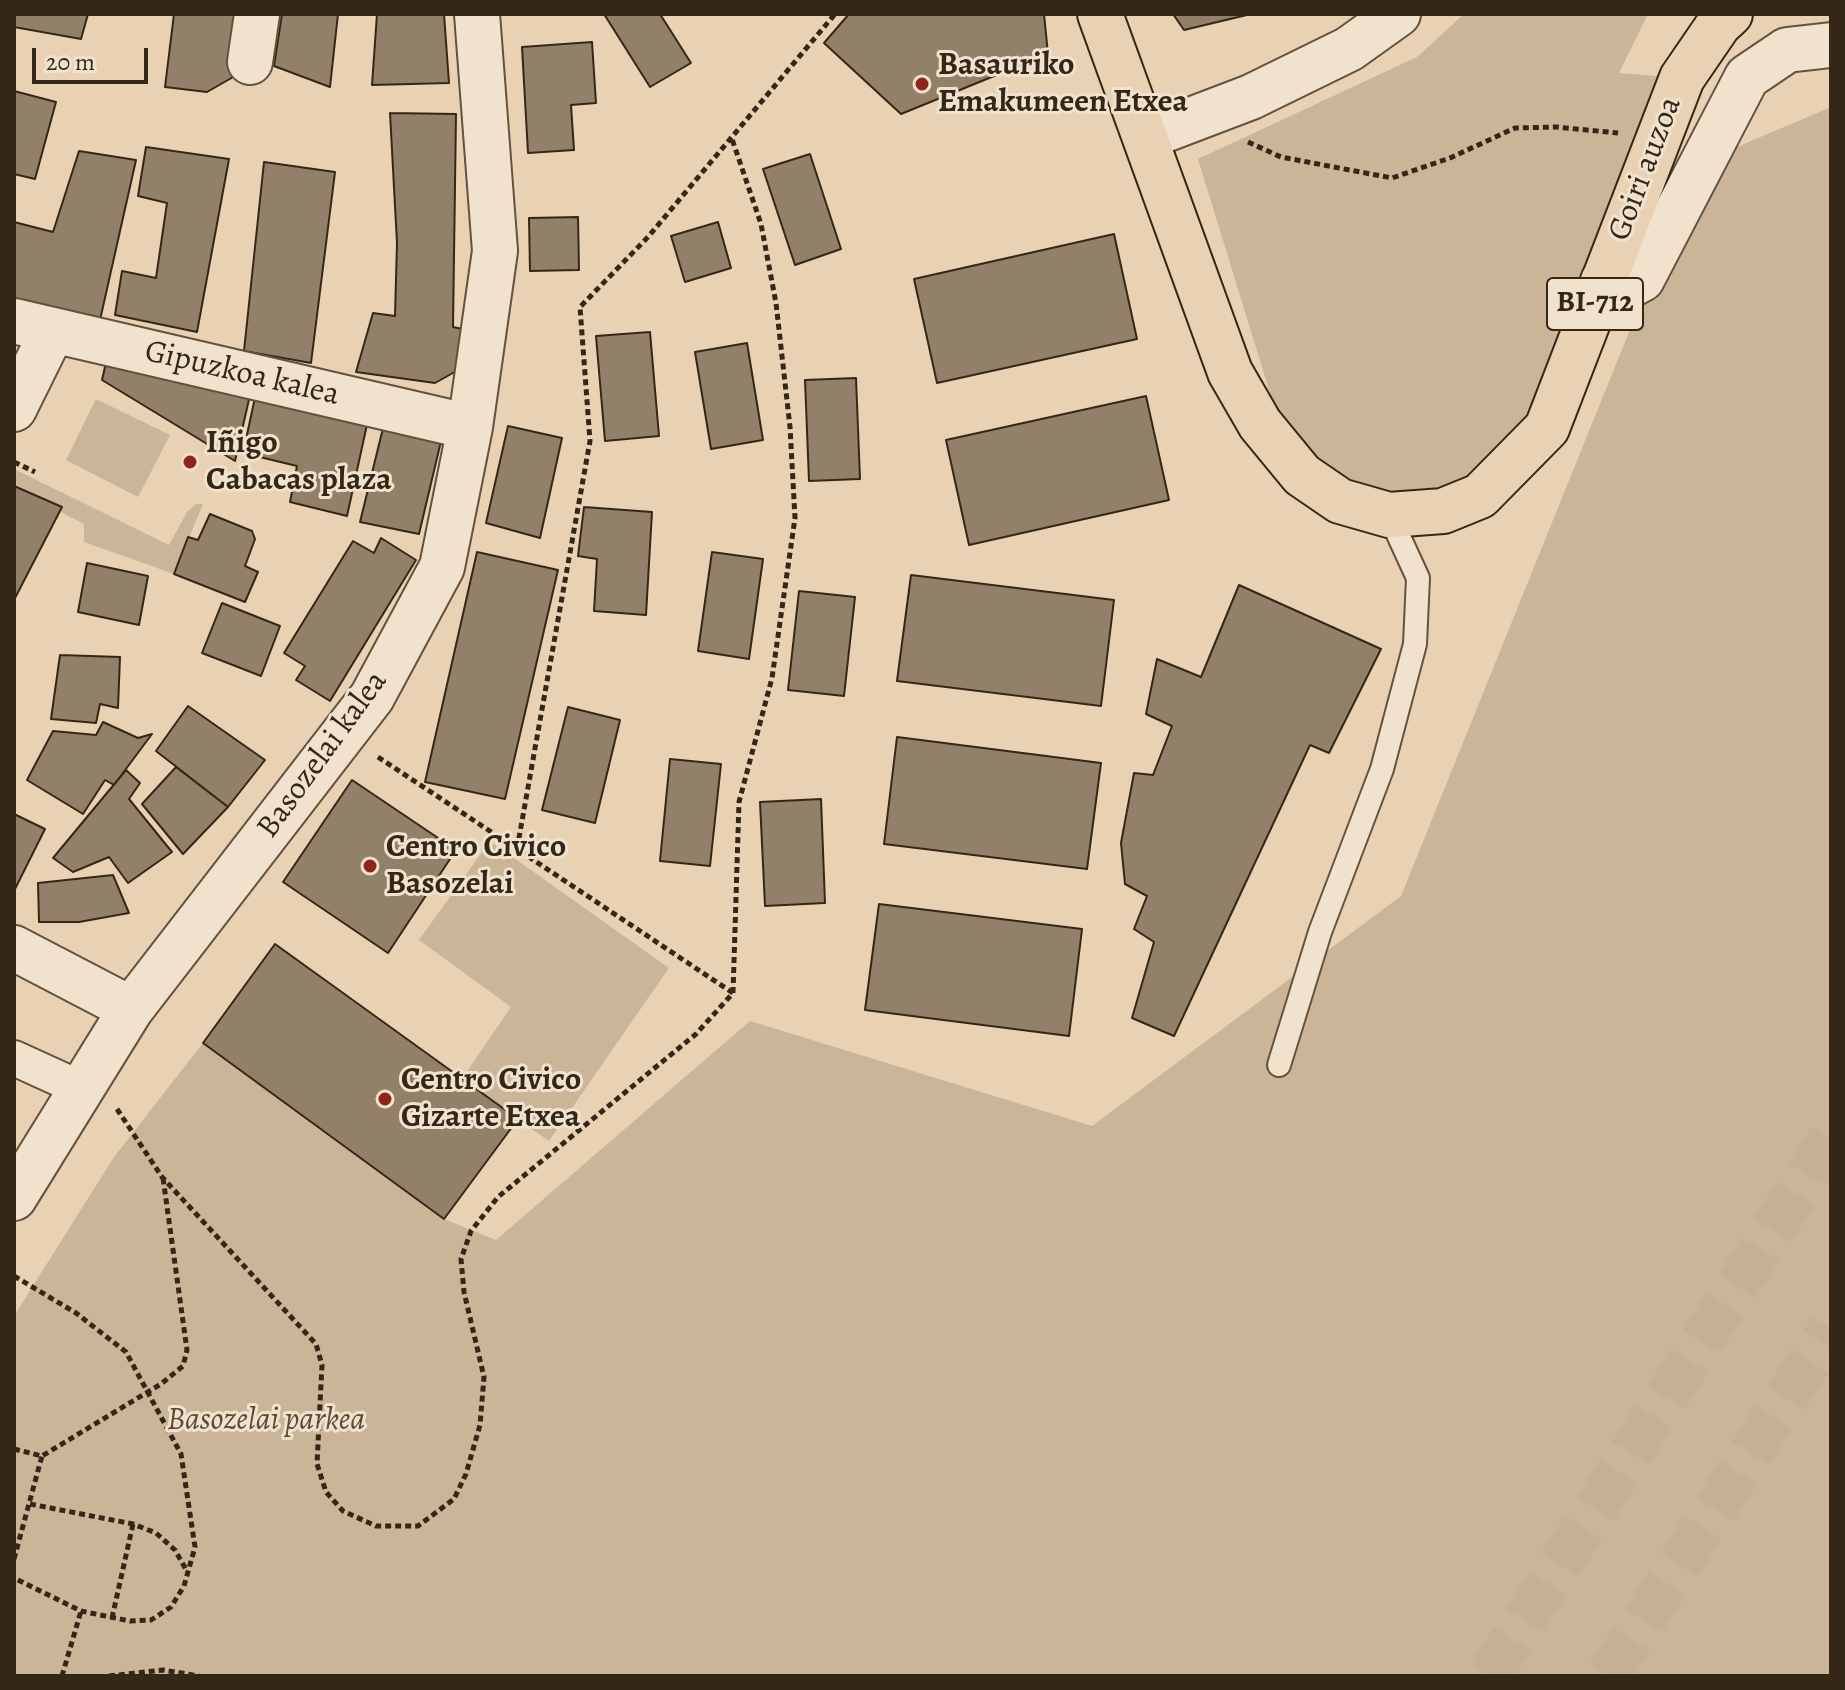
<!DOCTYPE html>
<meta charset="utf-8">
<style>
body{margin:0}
#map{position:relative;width:1845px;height:1690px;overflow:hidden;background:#e9d2b3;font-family:Alegreya,serif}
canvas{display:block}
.frame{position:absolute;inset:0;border:16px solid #352717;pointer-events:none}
.scale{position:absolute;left:32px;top:48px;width:116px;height:36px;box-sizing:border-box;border:4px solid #352717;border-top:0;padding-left:10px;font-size:24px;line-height:28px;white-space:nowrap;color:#352717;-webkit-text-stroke:6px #f1e2ce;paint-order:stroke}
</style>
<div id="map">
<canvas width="1845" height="1690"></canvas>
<div class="frame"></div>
<div class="scale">20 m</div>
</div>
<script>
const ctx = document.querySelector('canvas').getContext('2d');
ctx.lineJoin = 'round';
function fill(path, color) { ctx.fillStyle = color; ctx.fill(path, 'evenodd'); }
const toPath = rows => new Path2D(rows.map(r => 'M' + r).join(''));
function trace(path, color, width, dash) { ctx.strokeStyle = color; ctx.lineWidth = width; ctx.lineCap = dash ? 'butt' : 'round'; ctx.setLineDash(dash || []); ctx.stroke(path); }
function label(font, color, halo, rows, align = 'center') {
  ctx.font = font + ' Alegreya,serif'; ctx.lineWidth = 6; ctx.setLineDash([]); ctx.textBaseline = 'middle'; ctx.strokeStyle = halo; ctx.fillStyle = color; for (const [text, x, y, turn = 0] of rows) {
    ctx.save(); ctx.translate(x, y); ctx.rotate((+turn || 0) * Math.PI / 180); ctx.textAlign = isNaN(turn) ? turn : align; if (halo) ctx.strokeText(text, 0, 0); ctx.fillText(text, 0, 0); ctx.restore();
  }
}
const green = toPath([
 [1464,14,1648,14,1619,73,1682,78,1551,409,1489,472,1426,504,1375,497,1320,467,1277,416,1198,159,1417,57],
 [1831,107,1831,1676,14,1676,14,1316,114,1157,203,1043,444,1219,496,1240,750,1021,1092,1126,1401,896,1697,164],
 [96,399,170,435,138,497,66,460],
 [14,469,169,545,187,512,196,504,203,504,174,574,84,542,84,524,59,511,61,506,14,486],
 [490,841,669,968,549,1141,461,1080,511,1007,419,940]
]);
const building = toPath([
 [14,14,88,14,81,39,14,27,14,14],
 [174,14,243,14,235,76,207,92,165,87,174,14],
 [282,14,338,14,330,87,274,66,282,14],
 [377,14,444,14,449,83,372,85,377,14],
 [604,14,660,14,691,63,650,87,604,14],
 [849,14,1044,14,1048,54,901,114,824,43,849,14],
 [1173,14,1251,14,1184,30,1173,14],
 [592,42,596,103,571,105,574,150,528,153,522,47,592,42],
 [14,91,56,102,35,179,14,174,14,91],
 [390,113,456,114,453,327,467,330,460,369,435,383,356,372,373,313,395,316,397,243,390,113],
 [146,147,229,159,197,332,115,315,122,271,156,278,167,203,138,196,146,147],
 [79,151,136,160,100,320,14,298,14,222,53,232,79,151],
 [810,154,841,249,795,265,763,169,810,154],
 [264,162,335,172,311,363,244,351,264,162],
 [578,217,579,270,530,271,529,218,578,217],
 [718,222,731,268,685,282,671,236,718,222],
 [1114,234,1137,339,937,383,914,279,1114,234],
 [650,332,659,436,605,441,596,336,650,332],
 [747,343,763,440,711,449,695,352,747,343],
 [107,358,252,386,235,461,102,380,107,358],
 [856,378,860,479,809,481,805,380,856,378],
 [256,393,368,420,347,516,290,502,297,466,243,453,256,393],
 [1146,396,1169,500,969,545,946,440,1146,396],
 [384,424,442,437,419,534,360,522,384,424],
 [508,426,562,438,540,538,486,523,508,426],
 [14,486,62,507,14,600,14,486],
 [584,507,652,512,646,615,594,611,597,559,578,556,584,507],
 [210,514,252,531,255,539,245,566,258,572,245,602,174,574,188,537,198,540,210,514],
 [381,538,416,560,330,701,296,680,305,666,284,653,353,541,374,553,381,538],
 [477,552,558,570,505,799,425,782,477,552],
 [712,552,763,559,749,659,698,651,712,552],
 [87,563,148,576,139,625,78,612,87,563],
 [911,575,1114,600,1101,706,897,681,911,575],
 [1239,585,1381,649,1329,753,1310,745,1174,1036,1132,1018,1154,942,1134,929,1147,896,1125,884,1121,843,1134,773,1153,775,1172,726,1146,714,1157,659,1201,677,1239,585],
 [799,591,855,597,844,696,788,690,799,591],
 [222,603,280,626,261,676,202,653,222,603],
 [60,655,120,657,118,708,100,704,96,723,51,719,60,655],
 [188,706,265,760,228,807,156,751,188,706],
 [568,707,620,720,595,823,542,810,568,707],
 [103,722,138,738,152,734,114,785,105,780,83,814,27,780,53,731,96,735,103,722],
 [897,737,1101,763,1087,869,884,844,897,737],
 [670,759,721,764,710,866,660,861,670,759],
 [176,767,228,807,183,854,142,804,176,767],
 [126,770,140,783,129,799,172,852,128,883,109,857,73,872,53,858,126,770],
 [352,780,456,850,388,953,283,882,352,780],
 [821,799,825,903,765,906,760,802,821,799],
 [14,814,45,829,14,891,14,814],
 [113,875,129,913,79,922,39,922,38,883,113,875],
 [879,904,1082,929,1069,1036,865,1010,879,904],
 [275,944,518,1119,444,1219,203,1043,275,944]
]);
const motorwayTunnel = toPath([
 [1489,1676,1831,1138],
 [1608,1676,1831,1328]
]);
const path = toPath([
 [1248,142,1281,157,1392,178,1450,158,1515,128,1556,127,1618,133],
 [14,462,35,472],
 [378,757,517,849],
 [733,993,517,849,590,441,580,307,648,237,835,14],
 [117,1109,162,1177,316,1344,322,1365,317,1464,326,1492,343,1511,376,1526,418,1526,454,1499,466,1474,480,1425,484,1377,464,1292,461,1259,471,1231,498,1197,696,1034,733,993,739,802,772,678,795,518,790,427,776,303,761,224,732,139],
 [14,1276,76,1313,126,1352,181,1454,195,1547,184,1586,171,1607,151,1620,130,1621,81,1611,14,1578],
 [14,1449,42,1456,161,1384,183,1366,187,1350,163,1178],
 [30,1504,133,1524,156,1533,175,1550,188,1573],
 [14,1559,42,1456],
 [112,1618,133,1524],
 [62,1676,81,1611],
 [109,1676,163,1670,199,1676]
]);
const service = toPath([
 [1279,1065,1320,932,1382,769,1415,644,1418,578,1389,515]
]);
const pedestrian = toPath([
 [14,1058,82,1089]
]);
const minor = toPath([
 [250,62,257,14],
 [1146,137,1251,97,1349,49,1398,14],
 [1603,281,1622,290,1642,279,1747,77,1787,50,1831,45],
 [14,321,470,427],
 [14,409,53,330],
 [14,948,131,1009],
 [14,1198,131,1009,372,697,442,567,470,427,495,251,477,14]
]);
const primary = toPath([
 [1100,14,1230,372,1260,424,1302,475,1340,501,1389,515,1443,511,1480,496,1547,428,1682,78,1719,24,1730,14]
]);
const markers = [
 [922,84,8,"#8f2418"],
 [190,462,8,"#8f2418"],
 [370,866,8,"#8f2418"],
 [385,1099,8,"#8f2418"]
];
const shields = [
 [1595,304,96]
];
const shieldNames = [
 ["BI-712",1595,304]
];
const poiNames = [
 ["Basauriko",938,66],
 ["Emakumeen Etxea",938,103],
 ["Iñigo",206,444],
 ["Cabacas plaza",206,481],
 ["Centro Civico",386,848],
 ["Basozelai",386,885],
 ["Centro Civico",401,1081],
 ["Gizarte Etxea",401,1118]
];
const streetNames = [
 ["Goiri auzoa",1646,169,-69],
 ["Gipuzkoa kalea",242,374,13],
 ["Basozelai kalea",323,755,-54]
];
const parkNames = [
 ["Basozelai parkea",266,1421]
];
fill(green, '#cab598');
fill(building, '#938068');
trace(building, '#352717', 2);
trace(motorwayTunnel, '#c5b094', 44, [44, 22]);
trace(service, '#62523e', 26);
trace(pedestrian, '#62523e', 38);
trace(minor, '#62523e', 48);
trace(primary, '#352717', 48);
trace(path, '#352717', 5, [6, 4]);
trace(service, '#f1e2ce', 22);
trace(pedestrian, '#f1e2ce', 34);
trace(minor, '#f1e2ce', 44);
trace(primary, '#e9d2b3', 44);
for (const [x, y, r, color] of markers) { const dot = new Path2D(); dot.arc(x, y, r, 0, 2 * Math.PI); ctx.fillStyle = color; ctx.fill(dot); trace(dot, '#f1e2ce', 3); }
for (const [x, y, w] of shields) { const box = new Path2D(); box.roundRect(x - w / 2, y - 26, w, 52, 6); ctx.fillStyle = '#f1e2ce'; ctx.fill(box); trace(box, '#352717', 2); }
label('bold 30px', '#352717', null, shieldNames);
label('bold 32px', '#352717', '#f1e2ce', poiNames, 'left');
label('32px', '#352717', '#f1e2ce', streetNames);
label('italic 32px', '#5a4a37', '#f1e2ce', parkNames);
</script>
